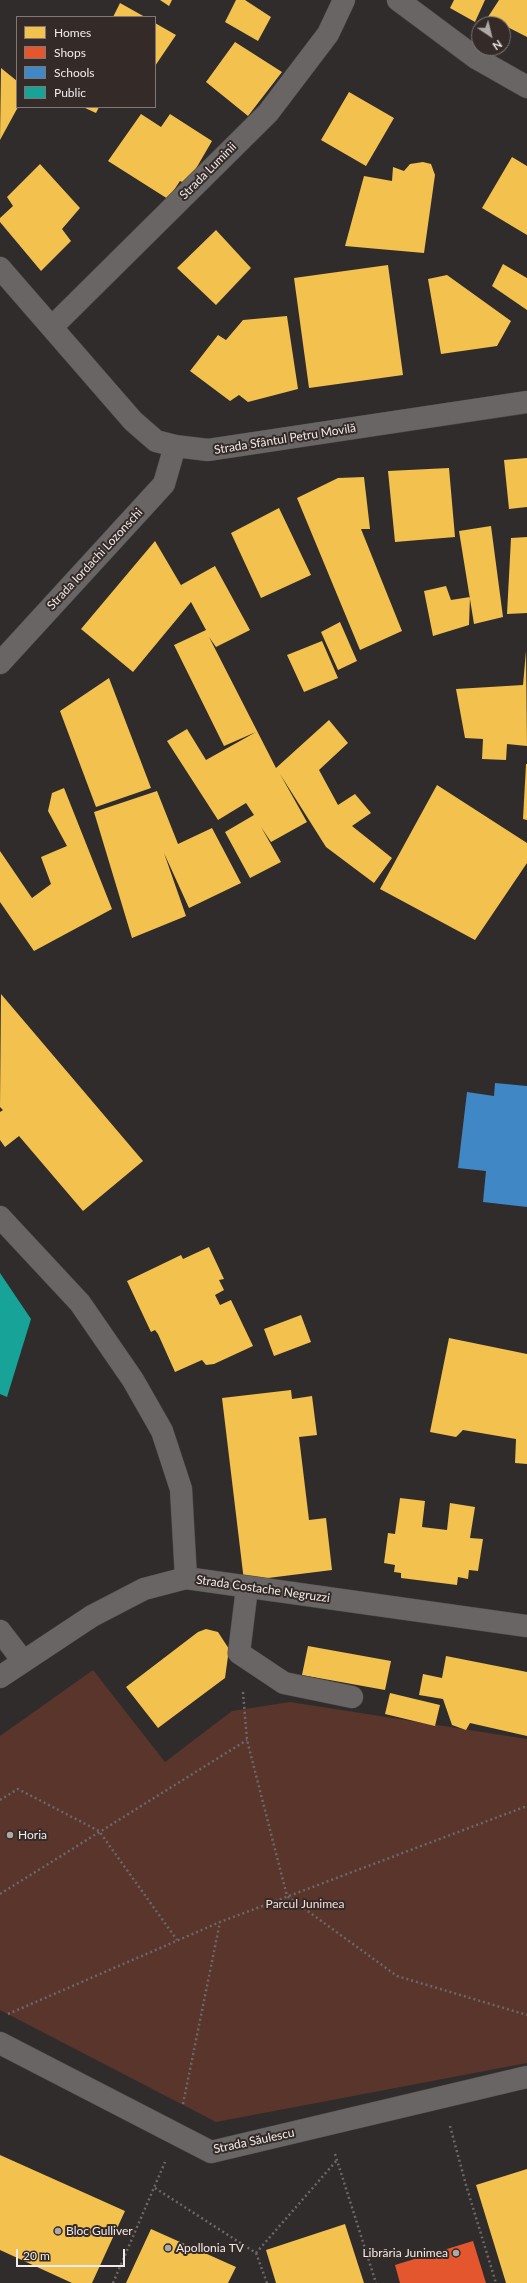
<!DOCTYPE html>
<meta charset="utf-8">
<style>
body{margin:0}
#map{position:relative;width:527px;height:2283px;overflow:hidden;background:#312c2c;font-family:Lato,sans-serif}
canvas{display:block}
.legend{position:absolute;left:16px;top:16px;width:140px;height:92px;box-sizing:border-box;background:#342b29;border:1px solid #807876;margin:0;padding:5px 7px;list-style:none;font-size:12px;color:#f1ebe9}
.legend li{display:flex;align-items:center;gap:8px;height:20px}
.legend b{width:20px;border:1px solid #807876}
.north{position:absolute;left:471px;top:16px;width:40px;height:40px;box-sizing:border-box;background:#342b29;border:1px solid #807876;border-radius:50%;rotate:145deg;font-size:11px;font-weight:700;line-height:16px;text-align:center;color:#f1ebe9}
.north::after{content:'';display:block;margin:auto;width:14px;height:18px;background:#aea8a7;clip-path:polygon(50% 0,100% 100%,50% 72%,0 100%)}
.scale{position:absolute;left:16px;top:2249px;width:109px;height:18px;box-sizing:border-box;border:2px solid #f1ebe9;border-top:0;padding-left:5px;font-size:12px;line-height:14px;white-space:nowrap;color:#f1ebe9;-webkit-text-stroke:3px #342b29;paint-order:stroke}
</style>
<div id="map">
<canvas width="527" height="2283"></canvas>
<ul class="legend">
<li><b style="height:11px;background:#f2c14e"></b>Homes</li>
<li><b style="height:11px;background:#e4572e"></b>Shops</li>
<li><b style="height:11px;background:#3f88c5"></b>Schools</li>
<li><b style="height:11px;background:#17a398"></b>Public</li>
</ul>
<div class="north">N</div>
<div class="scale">20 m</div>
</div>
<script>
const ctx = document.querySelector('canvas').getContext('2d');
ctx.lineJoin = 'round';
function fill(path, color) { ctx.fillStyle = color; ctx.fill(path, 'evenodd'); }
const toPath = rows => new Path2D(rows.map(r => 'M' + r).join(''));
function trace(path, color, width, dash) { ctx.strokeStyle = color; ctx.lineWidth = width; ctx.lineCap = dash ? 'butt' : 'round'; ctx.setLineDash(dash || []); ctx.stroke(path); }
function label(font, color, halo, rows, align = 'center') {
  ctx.font = font + ' Lato,sans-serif'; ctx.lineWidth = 4; ctx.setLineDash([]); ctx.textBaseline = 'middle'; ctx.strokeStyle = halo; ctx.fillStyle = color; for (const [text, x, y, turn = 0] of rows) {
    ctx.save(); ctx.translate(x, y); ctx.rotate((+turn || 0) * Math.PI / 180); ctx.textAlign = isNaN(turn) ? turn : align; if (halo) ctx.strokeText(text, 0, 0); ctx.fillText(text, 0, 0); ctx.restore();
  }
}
const green = toPath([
 [93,1670,165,1762,232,1711,290,1702,527,1739,527,2063,216,2122,0,2010,0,1736]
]);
const homes = toPath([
 [160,0,172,0,169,6],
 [236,0,245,0,271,17,258,41,225,22],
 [454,0,485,0,475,22,450,8],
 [499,0,527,0,527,37,488,17],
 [120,3,145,17,113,17],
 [155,23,176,35,155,66],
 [235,42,282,72,248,116,206,82],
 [1,68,17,81,18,107,0,140],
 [349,92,394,118,366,166,321,140],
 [83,107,99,107,96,113],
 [141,114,161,127,170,114,212,141,187,184,180,181,168,199,108,161],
 [512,157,527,166,527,235,482,208],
 [423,162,431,164,435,175,424,253,345,246,364,176,392,181,393,167,404,171,410,164],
 [40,164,80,208,62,229,71,241,41,271,0,222,0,218,13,206,7,197],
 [216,230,251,268,216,305,177,268],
 [503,264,527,278,527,310,492,286],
 [388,265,403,375,309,388,294,278],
 [447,275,511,321,497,346,441,354,428,279],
 [287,316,298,389,248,402,239,395,230,401,190,371,218,335,226,340,243,320],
 [527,458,527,507,509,509,504,460],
 [449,468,455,537,395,542,388,471],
 [364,477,370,529,361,529,402,631,360,650,297,498,338,478],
 [279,508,311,575,261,598,231,533],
 [491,526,503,617,474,624,459,531],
 [527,537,527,613,507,614,511,538],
 [155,541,185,592,181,585,215,566,250,630,216,647,209,637,276,768,329,720,348,743,319,770,338,805,355,794,371,813,352,826,392,858,374,883,326,847,280,774,307,822,271,842,261,827,281,862,250,878,225,832,254,815,246,803,218,820,167,741,187,729,206,760,256,732,224,746,174,645,206,630,191,602,133,672,81,629],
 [446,586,451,600,470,597,469,625,433,636,424,591],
 [340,622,357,661,338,670,321,632],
 [322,641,338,678,304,692,287,655],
 [526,651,527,746,507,744,506,760,482,759,483,739,465,738,456,689,523,685],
 [109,678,151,788,96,807,60,711],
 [526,764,527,764,527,820,523,819],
 [437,785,527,843,527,863,475,940,380,889],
 [64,788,112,909,34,951,0,902,0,851,32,898,51,884,41,857,67,846,48,811,52,793],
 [157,791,178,844,212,828,241,883,189,908,164,853,186,916,132,938,94,812],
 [1,994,143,1161,83,1211,19,1136,5,1147,0,1140,0,1112,3,1110,0,1107],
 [209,1247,224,1279,219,1280,224,1290,215,1295,220,1305,231,1300,253,1346,214,1364,206,1365,202,1360,175,1372,158,1334,155,1330,151,1332,127,1281,181,1255,183,1259],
 [301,1315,311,1342,274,1356,264,1329],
 [449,1338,527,1354,527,1464,515,1463,516,1439,463,1430,456,1437,430,1432],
 [291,1390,292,1399,312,1396,317,1435,299,1437,309,1520,326,1518,332,1570,244,1581,222,1398],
 [400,1498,425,1501,422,1527,447,1530,450,1503,475,1507,470,1538,483,1539,478,1571,469,1570,468,1579,458,1577,457,1585,401,1578,401,1573,394,1572,395,1565,384,1563,388,1533,395,1534],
 [206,1629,218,1632,229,1649,225,1678,158,1728,126,1687,198,1632],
 [308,1646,391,1661,385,1690,302,1675],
 [446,1656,527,1672,527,1736,470,1723,466,1730,452,1725,443,1699,419,1695,423,1674,442,1678],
 [390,1693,440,1705,435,1726,385,1714],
 [0,2155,125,2211,92,2283,72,2283,0,2250],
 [527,2169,527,2283,506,2283,476,2185],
 [345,2224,364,2283,276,2283,266,2250],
 [151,2229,236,2267,228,2283,126,2283]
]);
const shops = toPath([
 [473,2241,486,2283,400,2283,395,2265]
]);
const schools = toPath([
 [495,1083,527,1086,527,1207,483,1202,486,1171,458,1168,467,1092,494,1096]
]);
const public = toPath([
 [0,1273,31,1319,7,1397,0,1394]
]);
const path = toPath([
 [243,1692,247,1740,287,1896,397,1976,527,2015],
 [0,1800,18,1789,99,1831,177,1940],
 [0,1894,247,1740],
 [8,2014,220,1922,527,1806],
 [183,2104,220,1922],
 [450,2126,466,2185,496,2283],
 [335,2154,376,2283],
 [155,2188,256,2253,337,2160],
 [256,2253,267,2283],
 [113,2283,165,2162]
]);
const service = toPath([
 [247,1588,239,1653,284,1683,352,1697],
 [0,2043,211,2152,527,2077]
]);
const minor = toPath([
 [52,327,268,113,328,34,344,0],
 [0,663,164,484,175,446],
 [0,1631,23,1661]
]);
const tertiary = toPath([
 [398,0,476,58,527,87],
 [0,268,133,421,156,441,175,446,208,450,527,402],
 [0,1217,80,1303,133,1380,162,1431,181,1489,186,1578],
 [0,1677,92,1616,144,1589,186,1578,527,1626]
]);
const markers = [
 [10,1835,4,"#aea8a7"],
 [58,2231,4,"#aea8a7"],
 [168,2248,4,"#aea8a7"],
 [456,2253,4,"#aea8a7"]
];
const streetNames = [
 ["Strada Luminii",208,171,-45],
 ["Strada Sfântul Petru Movilă",285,439,-9],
 ["Strada Iordachi Lozonschi",95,559,-47],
 ["Strada Costache Negruzzi",263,1589,8],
 ["Strada Săulescu",254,2141,-12]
];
const poiNames = [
 ["Horia",18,1835],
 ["Bloc Gulliver",66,2231],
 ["Apollonia TV",176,2248],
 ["Librăria Junimea",448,2253,"right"]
];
const parkNames = [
 ["Parcul Junimea",305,1904]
];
fill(green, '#59352b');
fill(homes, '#f2c14e');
fill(shops, '#e4572e');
fill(schools, '#3f88c5');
fill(public, '#17a398');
trace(service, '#4c4847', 23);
trace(minor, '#4c4847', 23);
trace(tertiary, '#4c4847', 23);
trace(path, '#6c6868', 2.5, [2, 3]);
trace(service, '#696564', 22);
trace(minor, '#696564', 22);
trace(tertiary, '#696564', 22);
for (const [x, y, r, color] of markers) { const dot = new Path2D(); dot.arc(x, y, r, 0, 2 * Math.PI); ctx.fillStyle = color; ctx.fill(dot); trace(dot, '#342b29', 1.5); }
label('12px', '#f1ebe9', '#342b29', streetNames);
label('12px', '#f1ebe9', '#342b29', poiNames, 'left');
label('12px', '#fbdcd3', '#342b29', parkNames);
</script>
